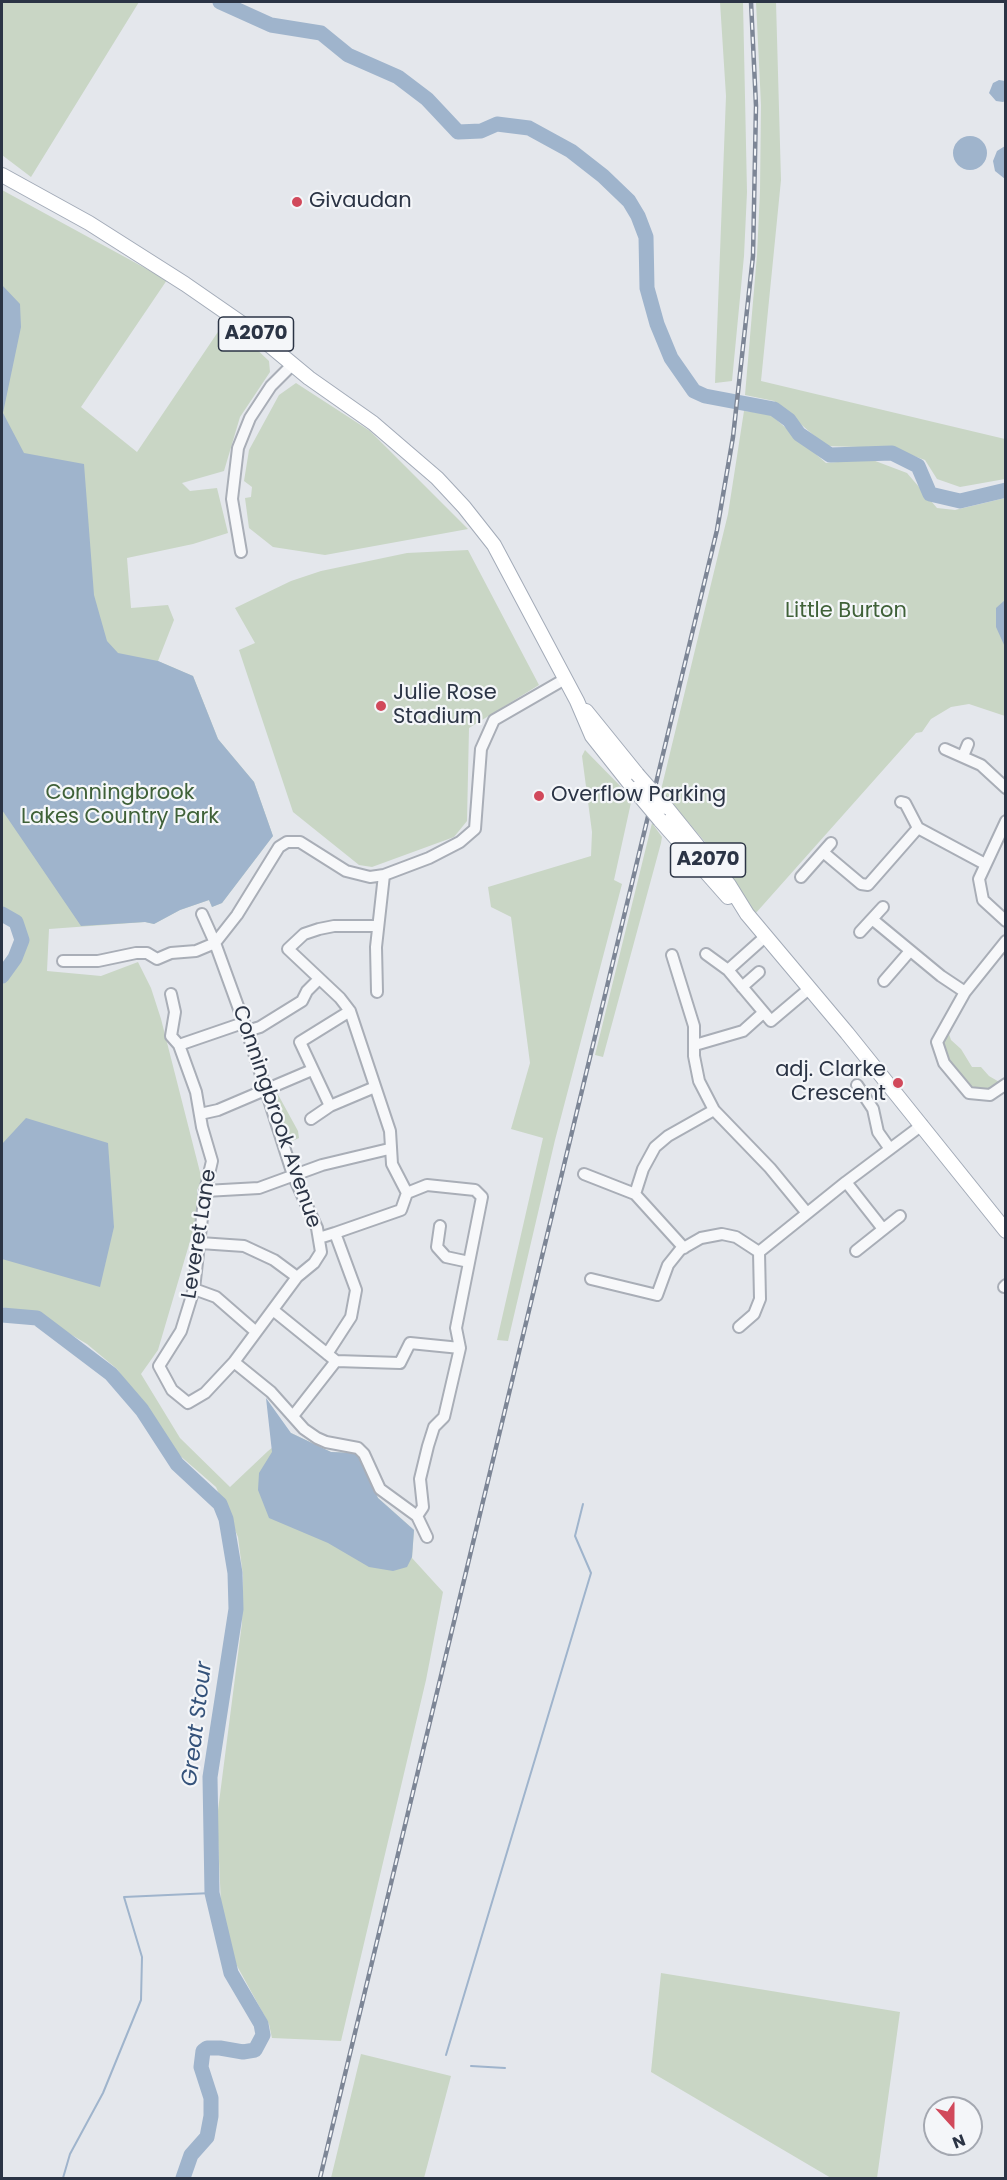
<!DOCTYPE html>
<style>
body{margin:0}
#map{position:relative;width:1007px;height:2180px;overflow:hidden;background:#e4e7ec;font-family:Poppins,sans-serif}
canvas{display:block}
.frame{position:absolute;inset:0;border:3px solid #2b3445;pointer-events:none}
.north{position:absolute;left:923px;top:2096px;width:60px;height:60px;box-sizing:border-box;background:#f4f6f9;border:2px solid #a4a8b1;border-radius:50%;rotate:159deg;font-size:16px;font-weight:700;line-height:24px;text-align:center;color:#2b3445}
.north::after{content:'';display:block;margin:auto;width:21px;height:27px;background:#d1495b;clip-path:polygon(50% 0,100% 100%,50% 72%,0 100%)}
</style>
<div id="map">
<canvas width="1007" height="2180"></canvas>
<div class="frame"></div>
<div class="north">N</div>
</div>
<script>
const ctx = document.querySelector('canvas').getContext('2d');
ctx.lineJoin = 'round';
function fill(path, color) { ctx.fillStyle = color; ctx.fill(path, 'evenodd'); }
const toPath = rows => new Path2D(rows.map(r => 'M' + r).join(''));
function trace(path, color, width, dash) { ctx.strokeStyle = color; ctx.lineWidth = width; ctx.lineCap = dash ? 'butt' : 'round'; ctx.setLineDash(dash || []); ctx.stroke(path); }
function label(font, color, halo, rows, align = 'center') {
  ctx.font = font + ' Poppins,sans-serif'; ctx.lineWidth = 4.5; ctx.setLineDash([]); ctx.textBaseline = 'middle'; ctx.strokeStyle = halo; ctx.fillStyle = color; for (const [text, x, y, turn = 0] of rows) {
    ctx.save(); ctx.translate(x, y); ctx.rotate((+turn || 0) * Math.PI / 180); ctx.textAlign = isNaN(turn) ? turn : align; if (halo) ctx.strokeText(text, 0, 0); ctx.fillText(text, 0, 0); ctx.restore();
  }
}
const green = toPath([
 [2,2,139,2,31,177,2,155],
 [720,2,743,2,747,192,744,256,732,381,715,383,726,96],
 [756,2,776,2,781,180,761,381,1005,439,1005,479,960,487,937,479,925,460,891,448,826,446,774,401,745,395,757,255,760,191,761,105],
 [2,190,167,280,81,407,137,452,226,320,269,361,270,372,240,417,224,471,182,483,190,491,217,488,228,533,193,544,127,558,131,608,168,605,174,620,158,661,193,676,218,739,254,782,273,836,222,903,212,907,209,900,180,910,154,924,145,922,49,929,47,971,101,976,138,962,151,988,161,1019,202,1180,197,1190,198,1214,158,1350,141,1374,180,1438,230,1487,268,1451,291,1433,331,1452,358,1453,378,1498,414,1530,412,1558,443,1592,426,1680,341,2041,272,2038,269,2024,236,1964,228,1937,221,1904,217,1818,242,1623,243,1576,238,1537,216,1487,170,1447,117,1369,87,1344,46,1320,2,1307,2,985,18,962,25,946,18,919,2,910],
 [296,383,370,431,468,529,325,555,273,547,249,528,245,498,251,497,252,487,244,481,249,450,279,395],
 [744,411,770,414,826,463,870,459,907,473,937,508,955,510,1005,498,1005,716,969,704,951,707,931,719,922,732,916,733,755,914,705,842,661,790,728,514],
 [468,550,539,685,469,728,467,821,454,837,372,867,359,865,293,812,239,650,255,643,235,608,291,581,321,571,407,553],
 [585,750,632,798,614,880,622,884,555,1140,508,1341,497,1340,543,1138,511,1129,530,1063,511,917,491,907,488,887,591,856,592,832,582,756],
 [652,823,662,837,661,843,603,1057,595,1055],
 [948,1031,951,1040,961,1049,972,1067,981,1067,989,1076,1001,1083,993,1089,981,1092,970,1087,952,1069,941,1045],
 [275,1089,298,1131,299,1138,290,1142,278,1103,273,1100,271,1091],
 [661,1973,900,2012,877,2178,831,2178,651,2072],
 [361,2054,451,2076,424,2178,331,2178]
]);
const water = toPath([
 [999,80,1005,81,1005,101,1003,102,996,101,989,93,993,83],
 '953 153a17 17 0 1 1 34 0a17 17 0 1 1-34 0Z',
 [1005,146,1005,179,995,171,993,161,997,151],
 [2,285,20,304,21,327,3,413,24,453,84,464,94,595,107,641,118,653,158,661,193,676,218,739,254,782,273,836,222,903,212,907,209,900,180,910,154,924,145,922,81,926,2,810],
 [1005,600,1005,647,996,627,996,608],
 [26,1118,108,1143,114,1227,100,1287,2,1259,2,1144],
 [266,1398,291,1433,331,1452,358,1453,378,1498,414,1530,412,1557,407,1567,393,1571,369,1567,328,1543,269,1518,258,1490,259,1473,272,1452]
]);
const stream = toPath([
 [446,2055,591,1573,575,1536,583,1504],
 [471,2066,505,2068],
 [63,2178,70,2154,103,2093,141,2000,142,1957,124,1897,212,1893]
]);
const river = toPath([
 [220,2,271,25,321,33,348,55,398,77,427,99,458,132,481,131,497,124,529,128,571,151,603,176,629,201,638,216,646,237,647,288,657,324,671,358,694,391,705,396,774,409,789,420,799,434,830,455,892,453,918,466,930,494,960,501,1006,490],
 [2,914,16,922,22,940,15,958,2,976],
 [2,1315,37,1318,111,1374,142,1410,177,1464,220,1504,226,1519,235,1573,236,1609,210,1777,212,1893,231,1973,261,2024,263,2035,255,2050,243,2052,220,2048,207,2048,203,2051,201,2067,211,2098,211,2116,207,2137,191,2155,183,2178]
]);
const minor = toPath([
 [241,552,232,499,238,448,250,418,271,386,292,365],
 [945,749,981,765,1006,788],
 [963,756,968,744],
 [901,802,905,803,918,828,985,864],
 [1006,821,979,879,983,900,1006,921],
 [823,852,861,884,868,885,918,828],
 [801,877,831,843],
 [872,919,941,976,965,992],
 [377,926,334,926,319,929,304,934,288,949,340,998,350,1011,390,1131,392,1164,407,1193],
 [860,932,883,907],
 [1006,941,965,992,937,1042,944,1063,969,1093,990,1095,1006,1084],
 [706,954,728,970,771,1021,810,988],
 [672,955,694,1026,694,1056,699,1081,714,1110,770,1168,807,1213],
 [63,961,98,961,136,953,147,953,157,959,171,953,196,951,215,943,202,914],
 [728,970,766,936],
 [884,981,910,951],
 [742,987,759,972],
 [377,992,376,947,384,875],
 [171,994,175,1012,171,1036,179,1045,196,1092,202,1127,212,1161,205,1191,194,1289,181,1331,159,1366,172,1390,188,1403,205,1393,234,1362,297,1277,314,1263,321,1252,317,1228,293,1175,247,1031,215,943,237,915,279,847,287,842,300,842,346,871,370,877,384,875,429,858,460,842,475,829,481,749,494,720,565,679],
 [350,1011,300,1042,330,1106,375,1087],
 [247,1031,260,1027,302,1001,307,991,319,979],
 [179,1045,243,1023],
 [695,1045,743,1031,763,1013],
 [857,1085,873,1109,878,1132,890,1149],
 [200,1114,218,1110,312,1070],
 [311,1119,330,1106],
 [584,1174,635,1194],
 [846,1182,883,1229],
 [205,1191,259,1188,322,1165,389,1149],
 [407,1193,427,1185,475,1190,482,1197,456,1328,460,1348,444,1417,434,1427,428,1446,420,1479,423,1507,417,1516],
 [440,1226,437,1247,446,1257,469,1262],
 [335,1233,401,1210,407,1193],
 [319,1238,335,1233,356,1290,351,1317,327,1354],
 [200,1243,244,1246,274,1260,297,1277],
 [684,1248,635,1194,643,1169,655,1147,668,1136,714,1110],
 [856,1251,900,1216],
 [759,1252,846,1182,922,1125],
 [591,1279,657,1295,668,1265,680,1250,701,1238,722,1234,736,1237,759,1252],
 [1004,1287,1006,1285],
 [194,1289,216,1297,255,1331],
 [273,1310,336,1361,400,1363,410,1343,460,1348],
 [739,1327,754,1314,760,1299,759,1252],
 [234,1362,271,1392,304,1429,317,1438,326,1442,358,1448,364,1454,380,1489,417,1516,427,1537],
 [293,1416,336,1361]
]);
const major = toPath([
 [2,175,89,223,185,284,250,329,309,378,373,423,437,478,464,507,494,545,577,701,592,736,634,789],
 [586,711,637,774],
 [666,807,729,885,747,914,847,1033,1006,1231],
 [660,820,728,897]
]);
const rail = toPath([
 [320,2178,717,530,733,437,753,256,756,106,751,2]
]);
const majorBridge = toPath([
 [637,774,666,807],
 [634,789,660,820]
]);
const markers = [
 [297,202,6,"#d1495b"],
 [381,706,6,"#d1495b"],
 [539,796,6,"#d1495b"],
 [898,1083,6,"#d1495b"]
];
const shields = [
 [256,334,75],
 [708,860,75]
];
const shieldNames = [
 ["A2070",256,334],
 ["A2070",708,860]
];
const poiNames = [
 ["Givaudan",309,202],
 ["Julie Rose",393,694],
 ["Stadium",393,718],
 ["Overflow Parking",551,796],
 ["adj. Clarke",886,1071,"right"],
 ["Crescent",886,1095,"right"]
];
const parkNames = [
 ["Little Burton",846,612],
 ["Conningbrook",120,794],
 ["Lakes Country Park",120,818]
];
const streetNames = [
 ["Conningbrook Avenue",276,1117,71],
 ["Leveret Lane",200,1234,-81]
];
const waterNames = [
 ["Great Stour",198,1724,-83]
];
fill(green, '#c9d6c5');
fill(water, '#9fb4cc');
trace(stream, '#9fb4cc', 2);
trace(river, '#9fb4cc', 15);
trace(minor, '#a9aeb7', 14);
trace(major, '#a3abb8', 16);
trace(minor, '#f7f8fa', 10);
trace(major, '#fff', 14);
trace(rail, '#7d8696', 4.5);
trace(rail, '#f4f6f9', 2, [7]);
trace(majorBridge, '#a3abb8', 16, []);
trace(majorBridge, '#fff', 14);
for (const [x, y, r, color] of markers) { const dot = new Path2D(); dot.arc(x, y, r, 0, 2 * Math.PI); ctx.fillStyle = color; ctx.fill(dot); trace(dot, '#f4f6f9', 2); }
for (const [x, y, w] of shields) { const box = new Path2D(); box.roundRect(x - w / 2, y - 17, w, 34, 4.5); ctx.fillStyle = '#f4f6f9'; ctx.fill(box); trace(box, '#2b3445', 1.5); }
label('bold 20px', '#2b3445', null, shieldNames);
label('21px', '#2b3445', '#f4f6f9', poiNames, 'left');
label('21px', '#3f6138', '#f4f6f9', parkNames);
label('21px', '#2b3445', '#f4f6f9', streetNames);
label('italic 22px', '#34527a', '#f4f6f9', waterNames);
</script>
